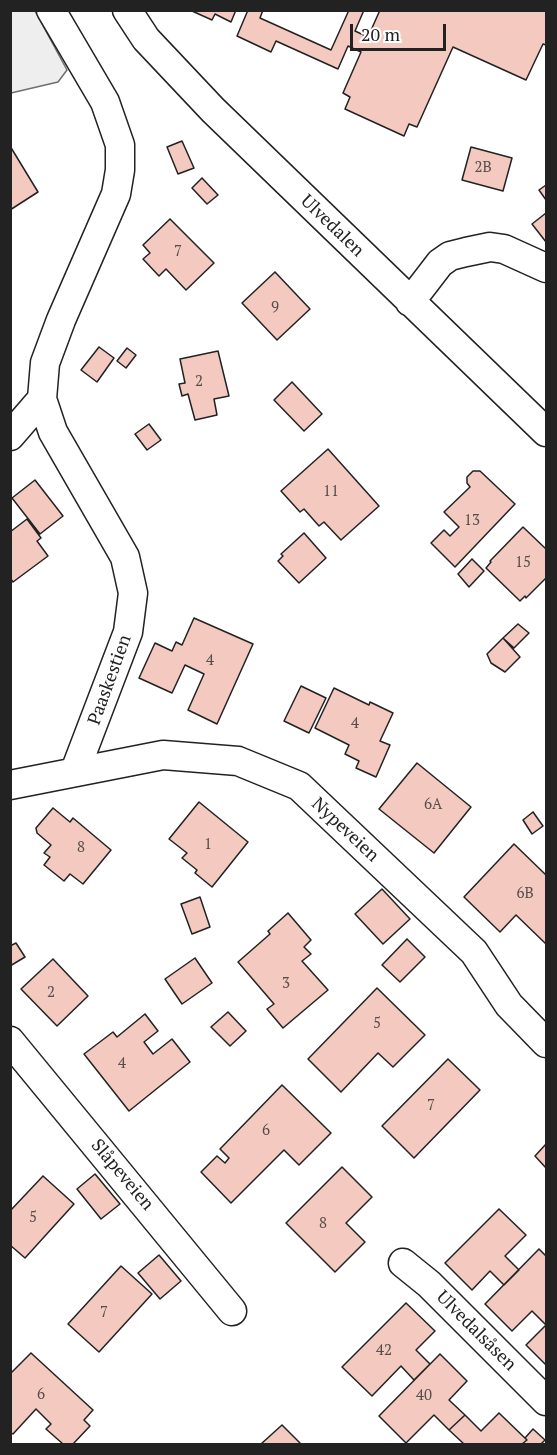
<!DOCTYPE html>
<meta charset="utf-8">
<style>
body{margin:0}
#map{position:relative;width:557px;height:1455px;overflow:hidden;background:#fff;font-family:"PT Serif",serif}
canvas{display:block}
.frame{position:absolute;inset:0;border:12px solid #222;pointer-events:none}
.scale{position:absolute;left:350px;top:24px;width:96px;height:27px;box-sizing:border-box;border:3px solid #222;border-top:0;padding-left:8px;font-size:18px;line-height:21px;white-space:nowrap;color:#222;-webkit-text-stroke:4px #fff;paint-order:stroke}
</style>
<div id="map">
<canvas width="557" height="1455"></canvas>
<div class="frame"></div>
<div class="scale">20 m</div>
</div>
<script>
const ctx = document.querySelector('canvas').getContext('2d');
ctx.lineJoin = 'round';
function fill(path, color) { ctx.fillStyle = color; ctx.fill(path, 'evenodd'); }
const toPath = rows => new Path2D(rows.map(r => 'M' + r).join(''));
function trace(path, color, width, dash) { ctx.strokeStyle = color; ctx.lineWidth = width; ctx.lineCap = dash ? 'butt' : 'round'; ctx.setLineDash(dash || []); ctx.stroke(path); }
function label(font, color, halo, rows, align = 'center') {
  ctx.font = font + ' "PT Serif",serif'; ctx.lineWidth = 4.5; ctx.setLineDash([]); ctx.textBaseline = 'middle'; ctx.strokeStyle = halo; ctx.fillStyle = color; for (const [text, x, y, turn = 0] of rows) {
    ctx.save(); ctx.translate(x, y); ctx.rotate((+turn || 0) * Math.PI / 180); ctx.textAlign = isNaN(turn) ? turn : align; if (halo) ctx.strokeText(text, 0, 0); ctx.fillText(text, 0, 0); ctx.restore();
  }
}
const green = toPath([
 [10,11,35,11,67,70,58,82,11,93,10,11]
]);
const building = toPath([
 [236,10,231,22,215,14,212,20,192,11,236,10],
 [263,10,260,18,331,50,349,10,364,10,355,31,368,37,380,10,546,10,546,45,543,44,526,80,453,47,417,127,409,124,404,136,345,109,350,97,343,93,361,52,348,46,338,69,276,41,271,52,237,36,248,10,263,10],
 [182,141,194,168,178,174,167,147,182,141],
 [10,146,38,192,10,210,10,146],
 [471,147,512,158,503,191,462,180,471,147],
 [202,178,218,195,207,204,192,188,202,178],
 [546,185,546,200,539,190,546,185],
 [546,213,546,242,532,224,546,213],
 [170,219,214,263,186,290,166,269,159,276,143,259,150,253,143,245,170,219],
 [275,272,310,309,277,340,242,303,275,272],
 [99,347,114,358,97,382,81,370,99,347],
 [127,348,136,355,126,368,117,361,127,348],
 [218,351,229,396,214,399,217,415,195,420,188,394,182,396,179,384,185,383,180,359,218,351],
 [292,382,322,414,304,431,274,400,292,382],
 [149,424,161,440,147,450,135,434,149,424],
 [328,449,379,506,341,540,324,522,319,526,304,509,300,512,281,491,328,449],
 [473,471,480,471,515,504,455,567,431,543,444,530,450,536,459,527,444,512,470,487,467,483,467,477,473,471],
 [35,480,63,516,40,534,12,498,35,480],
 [27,519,41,538,37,541,48,556,13,582,10,578,10,532,27,519],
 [523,527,546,549,546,578,526,598,525,596,520,601,486,568,491,562,490,561,523,527],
 [304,533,326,558,299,583,278,561,283,556,281,554,304,533],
 [472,559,484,571,469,587,458,574,472,559],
 [194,618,253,644,217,724,188,710,204,674,185,665,172,693,139,678,155,643,172,651,176,642,182,645,194,618],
 [518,624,529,633,514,648,503,638,518,624],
 [503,638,520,657,505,672,491,663,487,654,503,638],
 [301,686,326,698,309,733,284,721,301,686],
 [334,688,369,705,370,702,393,713,380,741,390,745,376,777,356,768,359,761,345,754,349,745,315,728,334,688],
 [417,763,471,807,434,853,379,809,417,763],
 [199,802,248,842,212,887,195,873,197,870,182,858,187,853,169,839,199,802],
 [53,808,70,822,73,818,111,850,83,884,70,874,64,881,44,865,50,857,44,853,51,845,37,833,36,828,53,808],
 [533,812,543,826,532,834,523,820,533,812],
 [514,844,546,875,546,944,516,915,500,932,464,897,514,844],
 [382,889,410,919,383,944,355,914,382,889],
 [200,897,210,927,192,934,181,904,200,897],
 [288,913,311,940,304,947,311,954,302,961,328,990,283,1028,267,1009,274,1004,238,962,270,934,268,931,288,913],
 [407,939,425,957,400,982,382,965,407,939],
 [16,943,25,957,10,966,10,946,16,943],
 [195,958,212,983,182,1004,165,979,195,958],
 [53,959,88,996,57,1026,21,989,53,959],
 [377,988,425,1035,393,1067,378,1053,341,1092,308,1059,377,988],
 [228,1012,246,1031,230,1046,211,1027,228,1012],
 [145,1014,158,1031,144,1042,153,1054,172,1039,190,1062,129,1111,84,1054,113,1032,117,1037,145,1014],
 [448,1059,480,1090,414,1158,382,1126,448,1059],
 [282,1085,331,1133,299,1165,284,1150,231,1203,201,1172,217,1156,225,1163,229,1158,220,1149,282,1085],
 [546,1144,546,1168,535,1156,546,1144],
 [342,1167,372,1197,346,1223,365,1242,335,1272,286,1223,342,1167],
 [95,1174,120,1204,101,1219,77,1189,95,1174],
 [43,1176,74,1204,25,1258,10,1245,10,1211,43,1176],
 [499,1209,526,1235,505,1256,519,1270,504,1285,490,1271,472,1290,445,1263,499,1209],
 [539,1249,546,1256,546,1325,532,1311,512,1331,485,1304,539,1249],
 [159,1255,181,1281,160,1299,138,1273,159,1255],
 [121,1266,152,1294,99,1352,68,1324,121,1266],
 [406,1303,435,1331,416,1350,430,1364,414,1380,401,1366,372,1396,342,1367,406,1303],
 [546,1325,546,1365,526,1345,546,1325],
 [31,1353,93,1410,84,1420,90,1426,73,1444,63,1444,46,1429,51,1424,36,1409,13,1434,10,1432,10,1374,31,1353],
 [440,1354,467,1381,449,1400,465,1415,449,1430,434,1415,406,1443,379,1416,440,1354],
 [499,1413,527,1440,522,1444,464,1444,449,1430,465,1415,481,1431,499,1413],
 [282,1425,301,1444,261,1444,282,1425],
 [533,1429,545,1440,541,1444,522,1444,527,1440,525,1438,533,1429]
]);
const minor = toPath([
 [51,10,105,102,120,145,120,170,116,194,61,320,45,363,42,399,53,432,125,557,133,593,128,632,75,771],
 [127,10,146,39,213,110,546,432],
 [410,302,440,263,450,256,466,252,490,247,504,249,546,268],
 [10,436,42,399],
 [10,785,163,755,238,761,299,786,474,952,509,1005,546,1043],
 [10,1041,232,1311],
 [403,1263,429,1284,546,1401]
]);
const numberNames = [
 ["2B",483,168],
 ["7",178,252],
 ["9",275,308],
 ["2",199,382],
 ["11",331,492],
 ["13",472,521],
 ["15",523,563],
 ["4",210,661],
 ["4",355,724],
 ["6A",433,805],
 ["1",208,845],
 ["8",81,848],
 ["6B",525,894],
 ["3",286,984],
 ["2",51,993],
 ["5",377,1024],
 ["4",122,1064],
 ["7",431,1106],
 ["6",266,1131],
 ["5",33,1218],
 ["8",323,1224],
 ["7",104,1313],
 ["42",384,1351],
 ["6",41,1395],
 ["40",424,1396]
];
const streetNames = [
 ["Ulvedalen",332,226,44],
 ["Paaskestien",110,680,-70],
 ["Nypeveien",345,830,43],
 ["Slåpeveien",122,1175,50],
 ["Ulvedalsåsen",476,1331,45]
];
fill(green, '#eee');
trace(green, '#6f6f6f', 1.5);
fill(building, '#f3c9c0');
trace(building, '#222', 1.5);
trace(minor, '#222', 31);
trace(minor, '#fff', 28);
label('15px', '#564c4a', null, numberNames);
label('18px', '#222', '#fff', streetNames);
</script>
